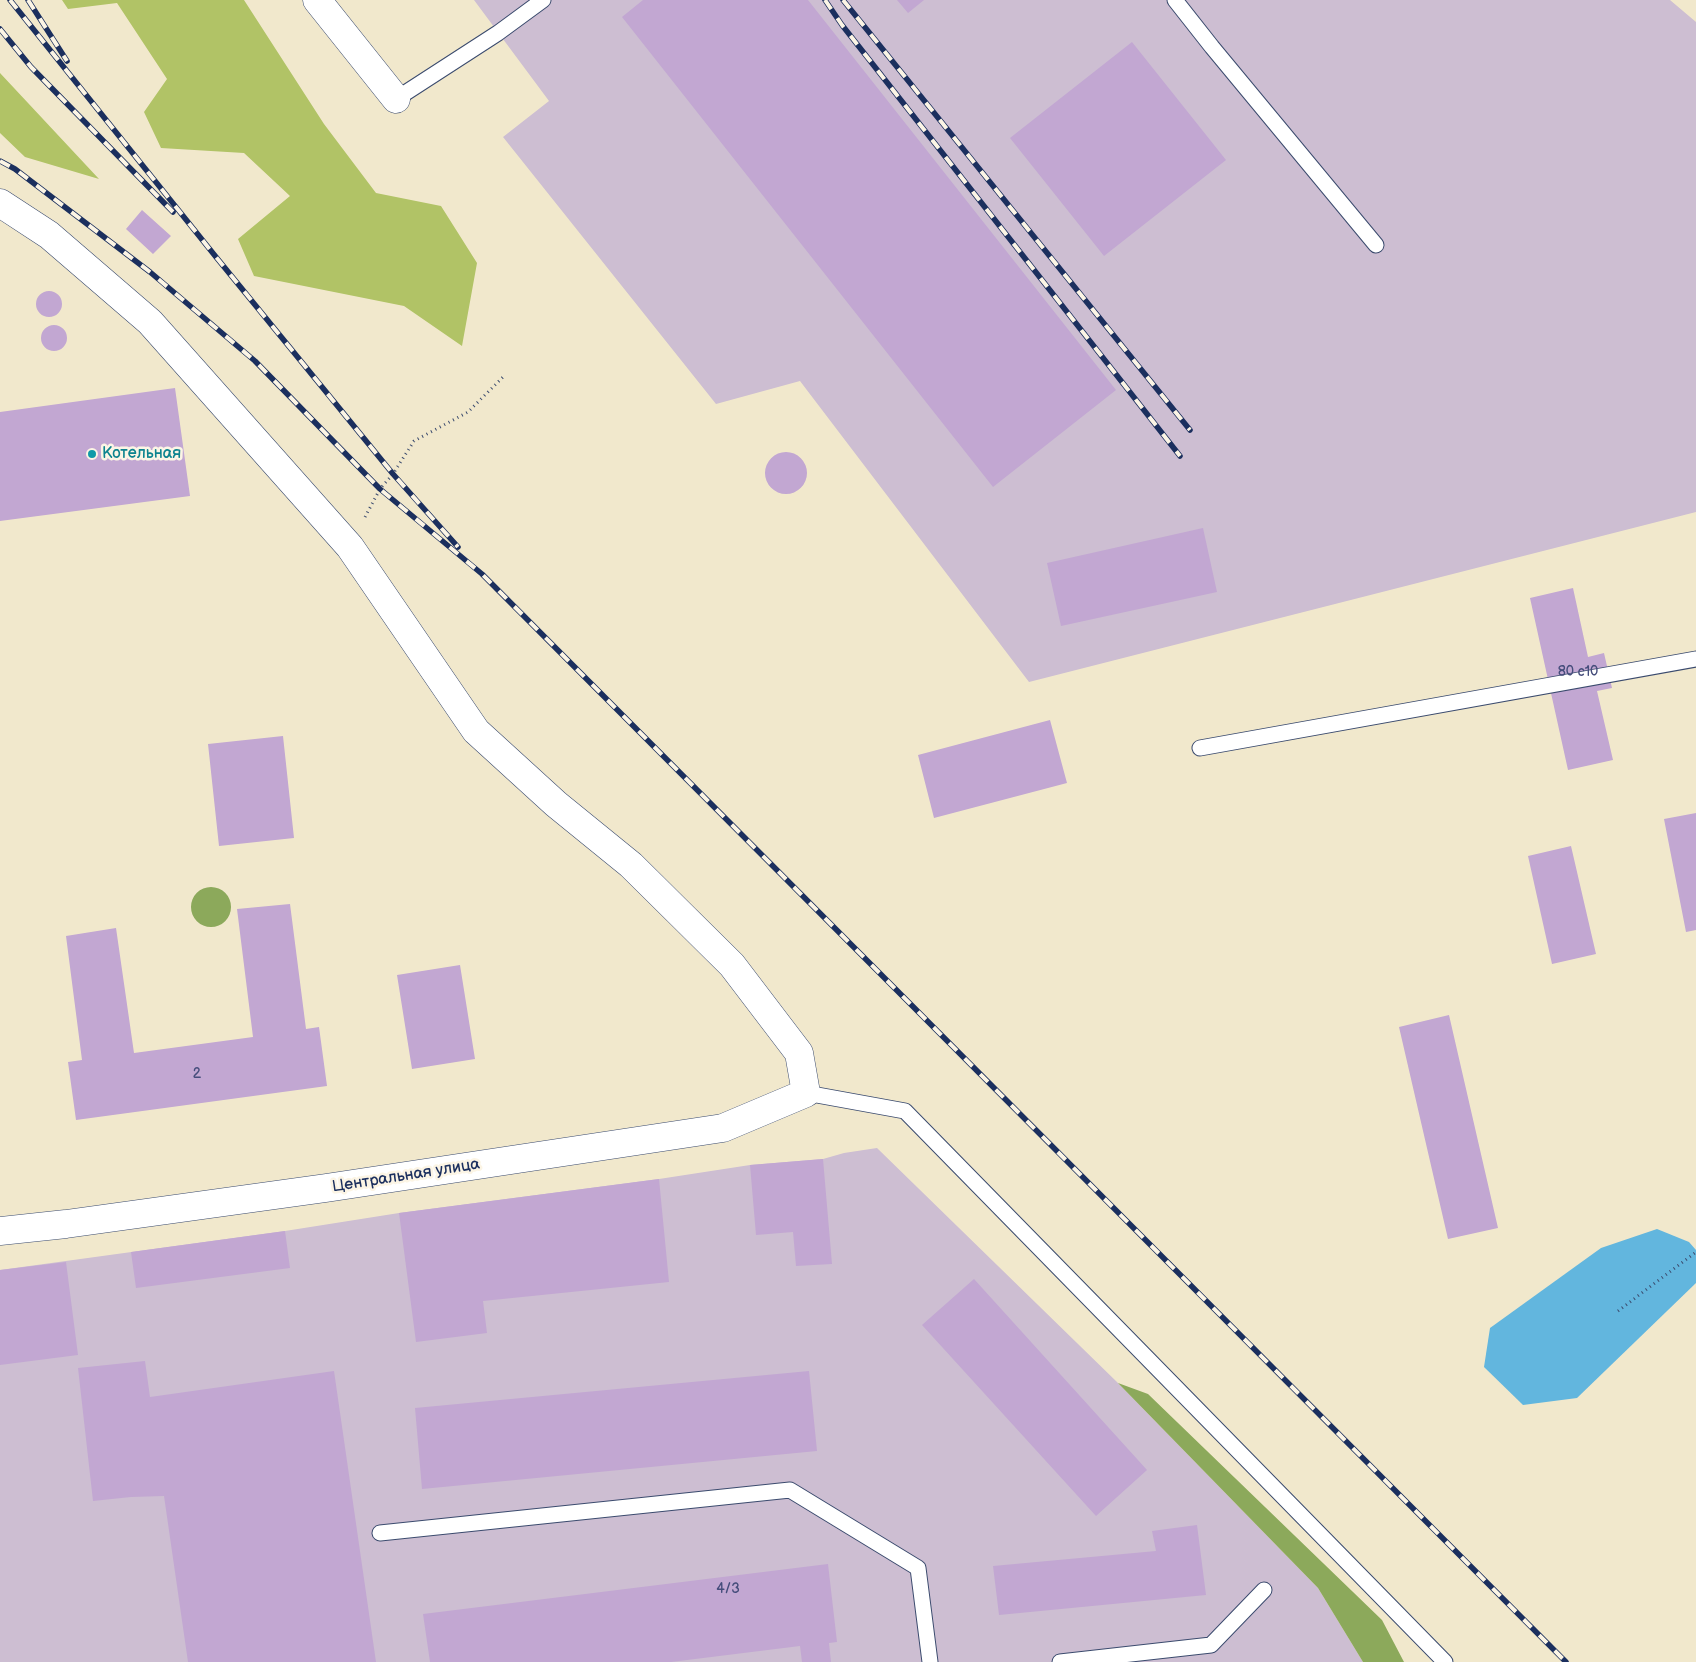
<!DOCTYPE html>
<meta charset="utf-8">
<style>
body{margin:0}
canvas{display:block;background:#f1e8cc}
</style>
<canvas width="1696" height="1662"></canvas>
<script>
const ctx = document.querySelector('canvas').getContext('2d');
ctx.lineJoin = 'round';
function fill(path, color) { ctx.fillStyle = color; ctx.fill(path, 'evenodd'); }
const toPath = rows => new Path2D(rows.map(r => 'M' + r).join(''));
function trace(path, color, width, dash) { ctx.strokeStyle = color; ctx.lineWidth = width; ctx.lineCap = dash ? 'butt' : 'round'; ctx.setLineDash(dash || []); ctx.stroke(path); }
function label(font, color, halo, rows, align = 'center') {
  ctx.font = font + ' "Balsamiq Sans",sans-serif'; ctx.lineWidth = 5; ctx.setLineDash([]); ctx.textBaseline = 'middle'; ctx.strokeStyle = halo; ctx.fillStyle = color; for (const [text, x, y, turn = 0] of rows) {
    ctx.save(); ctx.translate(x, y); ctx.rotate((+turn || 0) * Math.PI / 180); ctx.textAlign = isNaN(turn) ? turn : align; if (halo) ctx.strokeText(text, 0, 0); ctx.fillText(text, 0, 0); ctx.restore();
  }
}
const industrial = toPath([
 [474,0,1670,0,1696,22,1696,512,1029,682,800,381,716,404,503,137,549,101],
 [877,1148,1118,1383,1318,1588,1363,1662,0,1662,0,1270,285,1231,399,1213,659,1179,750,1165,823,1159,844,1153]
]);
const green = toPath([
 [62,0,244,0,324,124,376,193,441,206,477,263,462,346,404,306,254,276,238,239,290,196,244,153,161,148,144,112,167,79,117,3,68,9],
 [0,73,99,179,25,157,0,133]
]);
const forest = toPath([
 '191 907a20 20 0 1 1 40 0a20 20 0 1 1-40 0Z',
 [1118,1383,1148,1394,1382,1620,1404,1662,1363,1662,1318,1588]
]);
const water = toPath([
 [1657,1229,1689,1242,1696,1250,1696,1283,1577,1398,1523,1405,1484,1367,1490,1328,1601,1248]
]);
const building = toPath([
 [643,0,808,0,1116,390,993,487,622,17],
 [897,0,924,0,908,13],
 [1132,42,1226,160,1104,256,1010,138],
 [142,210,171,236,153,254,126,229],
 '36 304a13 13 0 1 1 26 0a13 13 0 1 1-26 0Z',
 '41 338a13 13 0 1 1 26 0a13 13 0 1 1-26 0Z',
 [175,388,190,496,0,521,0,412],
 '765 473a21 21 0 1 1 42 0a21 21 0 1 1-42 0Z',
 [1203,528,1217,592,1061,626,1047,563],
 [1573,588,1588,657,1604,653,1612,688,1597,691,1613,760,1568,770,1530,598],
 [1050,720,1067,783,934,818,918,755],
 [283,736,294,838,219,846,208,744],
 [1696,813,1696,930,1686,932,1664,819],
 [1571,846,1596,954,1552,964,1528,856],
 [290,904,306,1029,319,1027,327,1086,76,1120,68,1062,82,1060,66,936,116,928,134,1053,253,1037,237,909],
 [460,965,475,1059,412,1069,397,975],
 [1449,1015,1498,1228,1448,1239,1399,1027],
 [823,1159,832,1264,796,1266,793,1232,756,1235,750,1165],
 [659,1179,669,1282,483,1301,487,1333,416,1342,399,1213],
 [285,1231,290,1268,136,1288,131,1252],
 [66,1262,78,1355,0,1365,0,1270],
 [974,1279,1147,1470,1096,1516,922,1325],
 [145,1361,150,1397,334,1371,376,1662,188,1662,164,1496,131,1497,93,1501,78,1368],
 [809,1371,817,1451,422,1489,415,1408],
 [1197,1525,1206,1595,999,1615,993,1566,1156,1551,1152,1531],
 [828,1564,837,1642,829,1643,831,1662,802,1662,800,1646,671,1662,430,1662,423,1614]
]);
const path = toPath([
 [365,517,380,489,393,474,414,441,468,412,504,376],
 [1618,1311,1696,1252]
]);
const service = toPath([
 [1175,0,1212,47,1376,245],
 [396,99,498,33,543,0],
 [1200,748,1696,659],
 [806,1093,905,1111,1445,1662],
 [380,1533,790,1490,918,1568,930,1662],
 [1060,1662,1211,1645,1264,1590]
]);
const minor = toPath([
 [317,0,396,99],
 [0,203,49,235,150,322,350,547,476,731,556,804,631,865,732,965,799,1053,806,1093,723,1128,326,1188,66,1224,0,1231]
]);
const rail = toPath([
 [10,0,216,257,393,474,458,547],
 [28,0,67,61],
 [825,0,842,25,1180,456],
 [843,0,1190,430],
 [0,29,31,67,173,212],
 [0,161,15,169,150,272,255,361,380,489,482,574,1566,1662]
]);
const markers = [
 [92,454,5,"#0f9aa8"]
];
const numberNames = [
 ["80 с10",1578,672],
 ["2",197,1074],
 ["4/3",728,1589]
];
const cultureNames = [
 ["Котельная",102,454]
];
const streetNames = [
 ["Центральная улица",406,1176,-9]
];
fill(industrial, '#cdbed2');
fill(green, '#b1c366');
fill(forest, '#8ca95b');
fill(water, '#62b6de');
fill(building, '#c2a7d2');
trace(service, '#3b4b6e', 17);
trace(minor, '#3b4b6e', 29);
trace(path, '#3b4b6e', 3, [1, 4]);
trace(service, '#fff', 15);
trace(minor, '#fff', 28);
trace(rail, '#1b2f5e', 5.5);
trace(rail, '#fcf5e5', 4, [11]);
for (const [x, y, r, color] of markers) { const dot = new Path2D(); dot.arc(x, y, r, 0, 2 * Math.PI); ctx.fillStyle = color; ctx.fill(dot); trace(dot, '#fcf5e5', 2); }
label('14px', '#454d7b', null, numberNames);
label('16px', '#0d838f', '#fcf5e5', cultureNames, 'left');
label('16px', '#1b2f5e', '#fcf5e5', streetNames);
</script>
